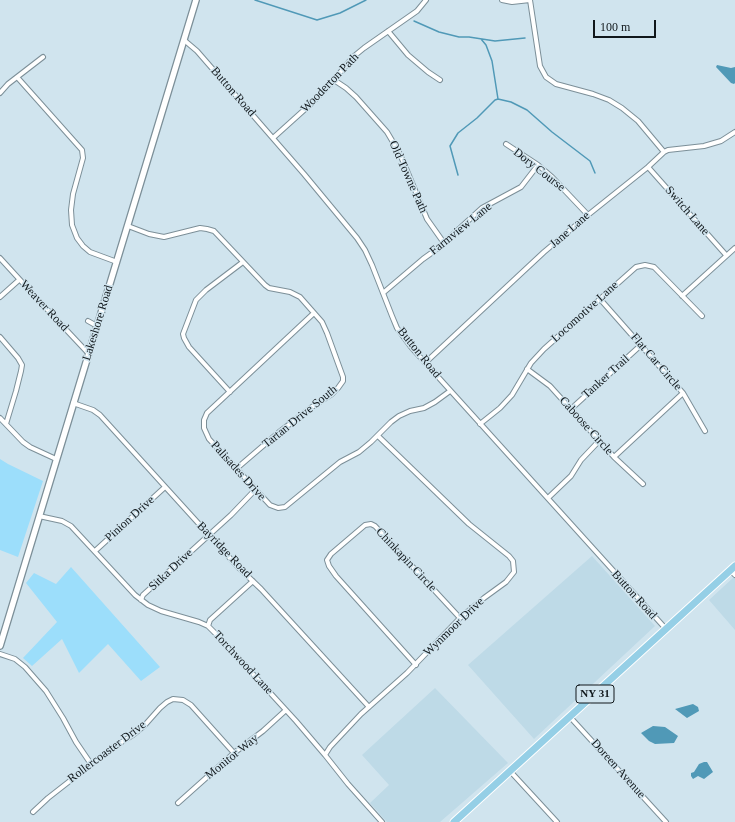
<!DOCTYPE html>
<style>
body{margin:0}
#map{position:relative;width:735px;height:822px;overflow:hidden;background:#d0e4ee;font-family:"Times New Roman",serif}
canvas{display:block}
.scale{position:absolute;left:593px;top:20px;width:63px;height:18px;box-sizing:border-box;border:2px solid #10171b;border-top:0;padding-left:5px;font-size:12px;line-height:14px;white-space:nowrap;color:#10171b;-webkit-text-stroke:3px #d0e4ee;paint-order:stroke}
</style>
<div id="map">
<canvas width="735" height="822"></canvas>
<div class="scale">100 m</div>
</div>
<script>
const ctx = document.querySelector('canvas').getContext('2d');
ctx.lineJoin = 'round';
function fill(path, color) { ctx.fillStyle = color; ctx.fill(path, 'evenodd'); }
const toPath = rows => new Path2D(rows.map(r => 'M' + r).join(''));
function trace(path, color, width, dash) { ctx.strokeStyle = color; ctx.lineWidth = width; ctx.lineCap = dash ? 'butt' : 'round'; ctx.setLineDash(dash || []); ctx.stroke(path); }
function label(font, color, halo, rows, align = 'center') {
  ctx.font = font + ' "Times New Roman",serif'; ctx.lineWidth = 3; ctx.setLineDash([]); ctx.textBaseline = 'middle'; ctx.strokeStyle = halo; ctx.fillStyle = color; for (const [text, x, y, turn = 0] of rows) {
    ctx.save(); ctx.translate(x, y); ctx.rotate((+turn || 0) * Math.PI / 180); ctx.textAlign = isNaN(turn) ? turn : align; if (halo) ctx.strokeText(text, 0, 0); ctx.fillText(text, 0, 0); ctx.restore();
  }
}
const built = toPath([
 [592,556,655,626,534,739,468,665],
 [735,576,735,630,709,600],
 [435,688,508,763,440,822,387,822,370,803,389,785,362,755]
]);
const green = toPath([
 [0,459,8,464,43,481,18,557,0,550],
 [71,567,160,667,141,681,108,644,79,673,62,639,32,666,23,658,57,622,26,583,34,573,56,584]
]);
const water = toPath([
 [717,65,731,68,735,67,735,83,734,84,731,83,716,67],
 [693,704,698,707,699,711,687,718,675,709],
 [653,726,665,727,678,736,674,743,655,744,649,741,641,733],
 [704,762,707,762,713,772,704,779,698,776,693,779,691,776,691,773,694,772,699,764]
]);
const stream = toPath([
 [255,0,317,20,340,13,366,0],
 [414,21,439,32,459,37,469,37,495,41,525,38],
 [481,39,486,45,492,61,498,99],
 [458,175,450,146,458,133,477,118,495,100,498,99,511,102,527,110,552,132,590,161,595,173]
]);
const minor = toPath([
 [502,0,512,2,530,0],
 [530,0,540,66,546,77,556,84,593,94,609,100,622,108,638,121,664,152],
 [388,31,408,55,428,72,440,80],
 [184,40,197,51,304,174,357,238,365,250,372,265,392,316,397,328,411,347,666,629],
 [17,77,82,150,83,158,73,194,71,210,72,225,77,238,83,246,90,252,117,262],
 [334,80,346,88,356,97,387,132,400,154,427,219,444,243],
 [0,93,8,84,43,57],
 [273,138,313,102,329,86,353,57,364,48,417,11,426,0],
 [506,144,538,165,552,177,588,215],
 [648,167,726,255],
 [128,226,149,234,164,237,200,228,207,229,214,231,265,285,269,288,290,292,300,297,322,322,327,333,343,377,343,381,338,388,332,394,312,407,278,433,236,469],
 [0,258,43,305,88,353],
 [383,293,423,259,437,249,482,208,521,187,538,165],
 [682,296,735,248],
 [0,297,19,280],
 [600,299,683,393,705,431],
 [314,313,207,413,204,420,204,428,209,439,270,505,278,508,285,507,340,462,359,452,371,442,391,422,399,416,410,411,424,408,435,402,450,391],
 [88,321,97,326],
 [0,337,18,358,22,365,21,371,16,391,6,424],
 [425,363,544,252,588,215,648,167,664,152,668,150,704,146,721,141,735,132],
 [527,369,550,386,614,457,643,484],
 [230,392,189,347,184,338,183,334,196,300,206,290,243,262],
 [73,403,93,410,100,415,209,535,238,567,261,589,369,707],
 [571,409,641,345],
 [0,418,23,442,30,447,56,459],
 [480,424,500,408,512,395,531,363,544,349,636,267,645,265,654,267,702,316],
 [614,457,683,393],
 [548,498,571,476,581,460,599,441],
 [39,516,62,521,71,526,135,595,148,605,161,611,199,622,208,626,219,637,296,721,325,755,348,784,382,822],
 [95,551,165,487],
 [730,570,735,575],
 [141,600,143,595,231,515,255,490],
 [208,626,210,620,253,581],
 [0,654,15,659,25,667,46,691,63,718,76,742,91,764],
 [416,665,336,576,329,566,327,560,331,554,365,525,371,524,375,526,460,618],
 [570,717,666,822],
 [325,755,330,747,361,714,407,673,460,618,484,598,506,582,514,572,513,561,509,556,469,524,378,436],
 [510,771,557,822],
 [178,803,234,753,263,731,286,710],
 [33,812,48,798,112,748,133,735,144,726,160,708,167,702,173,699,183,700,191,705,234,753]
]);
const tertiary = toPath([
 [0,646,196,0]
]);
const primary = toPath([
 [454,822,735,566]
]);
const shields = [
 [595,694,38]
];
const shieldNames = [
 ["NY 31",595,694]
];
const streetNames = [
 ["Wooderton Path",330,83,-46],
 ["Button Road",233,92,49],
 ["Dory Course",539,170,38],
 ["Old Towne Path",408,177,66],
 ["Switch Lane",687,211,49],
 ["Farmview Lane",461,229,-39],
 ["Jane Lane",570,230,-41],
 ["Weaver Road",44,306,47],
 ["Locomotive Lane",585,312,-42],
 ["Lakeshore Road",98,323,-73],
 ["Button Road",419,353,51],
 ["Flat Car Circle",656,362,49],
 ["Tanker Trail",606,377,-42],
 ["Tartan Drive South",300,417,-39],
 ["Caboose Circle",586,426,48],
 ["Palisades Drive",238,471,48],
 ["Pinion Drive",130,519,-42],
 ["Bayridge Road",224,550,46],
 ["Chinkapin Circle",406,560,47],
 ["Sitka Drive",171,570,-43],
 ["Button Road",634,595,48],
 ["Wynmoor Drive",454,627,-44],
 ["Torchwood Lane",243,663,47],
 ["Rollercoaster Drive",107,752,-37],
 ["Monitor Way",232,757,-39],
 ["Doreen Avenue",618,769,48]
];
fill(built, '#bedae7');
fill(green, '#9cdefb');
fill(water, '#5099b7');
trace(stream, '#5099b7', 1.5);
trace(minor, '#7c8f98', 6);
trace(tertiary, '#7c8f98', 8);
trace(primary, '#fff', 9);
trace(minor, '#fff', 4);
trace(tertiary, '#fff', 5.5);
trace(primary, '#95cfe6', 7);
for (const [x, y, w] of shields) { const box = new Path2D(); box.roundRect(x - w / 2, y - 9, w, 18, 3); ctx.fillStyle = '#d0e4ee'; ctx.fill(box); trace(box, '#10171b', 1); }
label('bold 11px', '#10171b', null, shieldNames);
label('12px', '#10171b', '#d0e4ee', streetNames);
</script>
